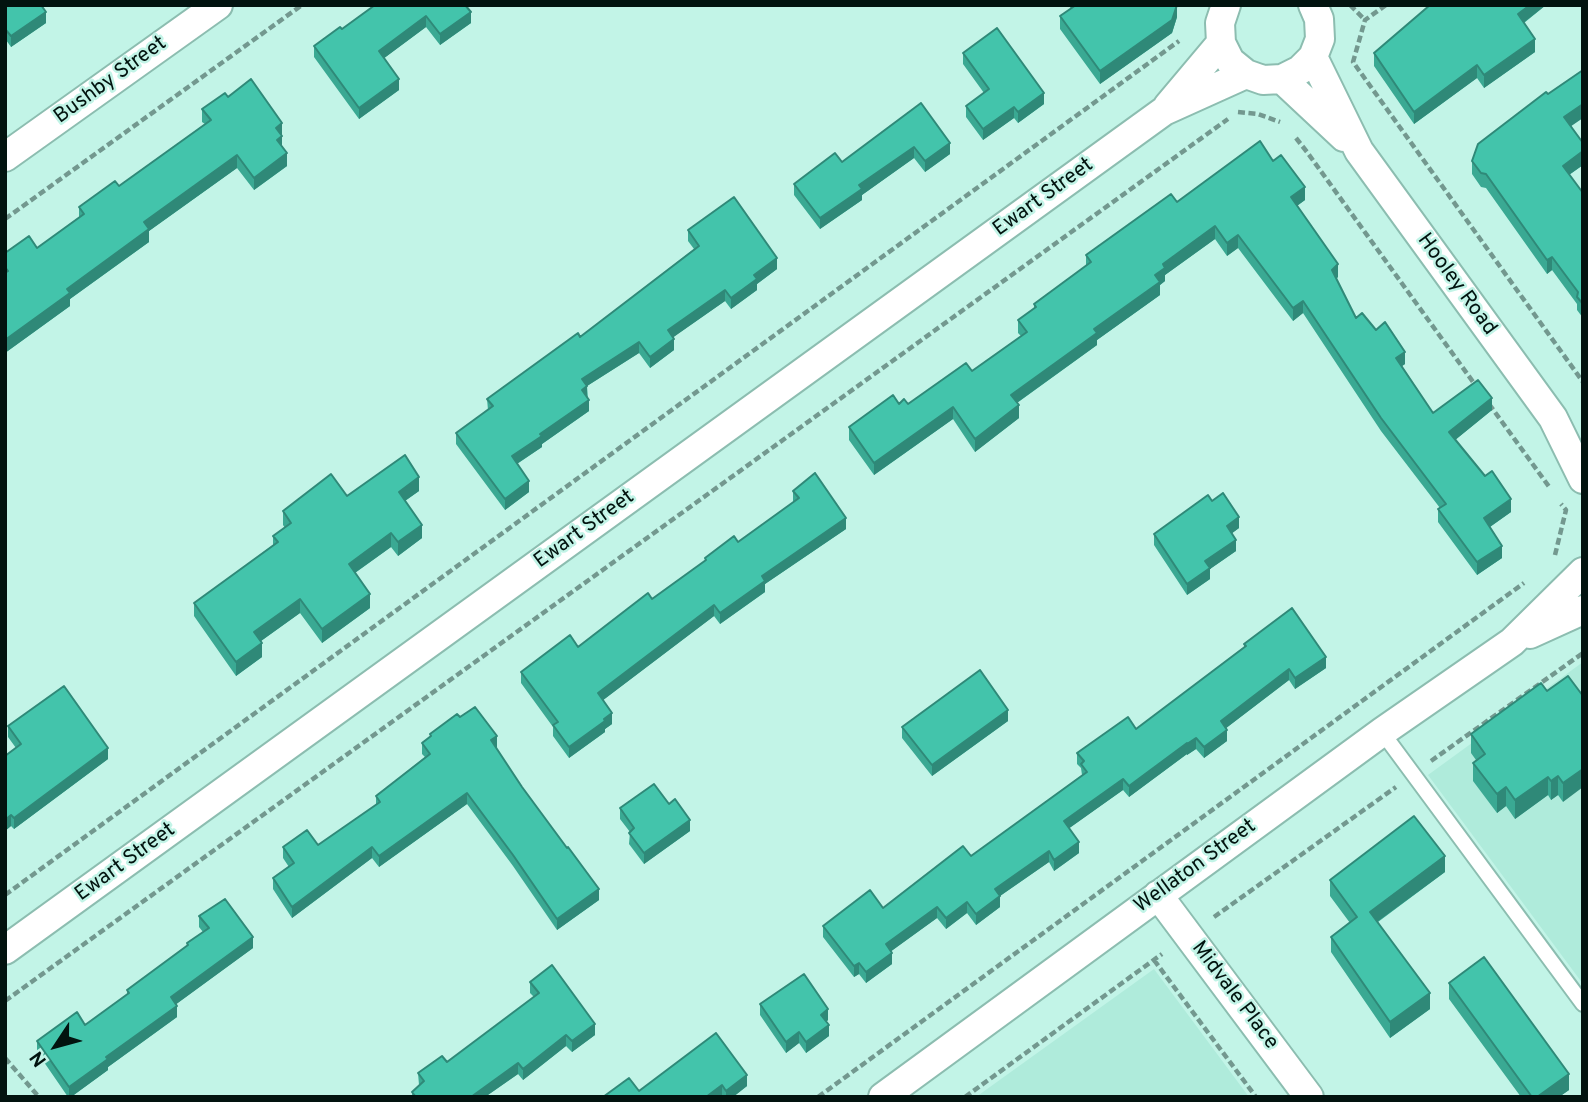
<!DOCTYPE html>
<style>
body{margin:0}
#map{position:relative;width:1588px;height:1102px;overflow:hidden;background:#c2f4e7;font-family:Overpass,sans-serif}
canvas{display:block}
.frame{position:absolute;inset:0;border:7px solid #02130f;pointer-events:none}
.north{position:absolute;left:21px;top:1011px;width:70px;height:70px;-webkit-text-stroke:5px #c2f4e7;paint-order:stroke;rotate:234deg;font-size:19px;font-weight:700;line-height:28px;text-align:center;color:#02130f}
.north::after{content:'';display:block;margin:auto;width:24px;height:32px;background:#02130f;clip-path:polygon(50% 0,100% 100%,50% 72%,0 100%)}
</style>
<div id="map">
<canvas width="1588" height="1102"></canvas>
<div class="frame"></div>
<div class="north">N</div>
</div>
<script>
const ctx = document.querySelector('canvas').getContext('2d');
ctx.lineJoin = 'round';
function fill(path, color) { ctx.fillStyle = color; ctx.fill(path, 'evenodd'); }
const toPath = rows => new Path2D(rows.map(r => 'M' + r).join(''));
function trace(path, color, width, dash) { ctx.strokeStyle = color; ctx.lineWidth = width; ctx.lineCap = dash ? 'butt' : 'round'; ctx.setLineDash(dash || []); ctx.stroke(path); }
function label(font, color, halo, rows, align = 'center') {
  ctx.font = font + ' Overpass,sans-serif'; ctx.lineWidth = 5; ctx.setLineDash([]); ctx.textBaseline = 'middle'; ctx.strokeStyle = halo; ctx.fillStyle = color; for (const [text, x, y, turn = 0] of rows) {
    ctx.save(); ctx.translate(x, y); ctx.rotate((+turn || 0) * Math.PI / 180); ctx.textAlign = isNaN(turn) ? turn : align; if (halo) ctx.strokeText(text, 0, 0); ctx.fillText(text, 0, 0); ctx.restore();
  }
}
const built = toPath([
 [1583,662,1583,984,1428,775],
 [1154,969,1249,1097,976,1097]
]);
const path = toPath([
 [1350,5,1365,20],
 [1386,5,1365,20,1353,62,1583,382],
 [1238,112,1258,114,1280,122],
 [1296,138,1307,152,1476,386],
 [5,219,302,5],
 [1489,404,1550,488],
 [1555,555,1566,510,1561,504],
 [1431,761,1583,653],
 [5,895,1179,41],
 [1214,917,1396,787],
 [1154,960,1256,1097],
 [5,1001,1228,119],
 [5,1058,39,1097],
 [818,1097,1524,583],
 [965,1097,1162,954]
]);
const lane = toPath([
 [1382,732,1583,1004]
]);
const street = toPath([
 [1226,5,1220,23,1221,43,1230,61,1246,74,1263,80,1282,79,1300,70,1313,57,1320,39,1319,19,1313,5],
 [1313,57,1359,151,1553,418,1583,479],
 [1282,79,1344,137],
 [1168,106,1221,43],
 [5,157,218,5],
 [1530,634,1583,610],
 [1158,895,1309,1097],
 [5,950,1164,111,1246,74],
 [883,1097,1382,732,1512,642,1583,572]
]);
const wall = toPath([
 [5,5,46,23,11,47,6,40],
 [375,5,471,23,440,45,426,27,384,58,399,90,359,119,314,57,314,46,342,29],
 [1069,5,1177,5,1177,17,1172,33,1100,84,1060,29,1060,16,1071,9],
 [1428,5,1546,5,1524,23,1535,52,1484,88,1477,78,1414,124,1374,66,1374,53,1428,7],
 [963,53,1044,104,1018,123,1014,118,983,140,966,117,966,106,984,93,963,64],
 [228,97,282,123,282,147,287,166,254,190,237,168,149,231,149,242,70,299,70,306,5,353,5,253,37,248,79,217,79,207,119,186,205,124,202,122,202,109],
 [921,103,950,154,925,172,914,158,862,195,862,200,820,229,794,195,794,184,842,162],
 [1571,126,1583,143,1583,165,1569,175,1583,193,1583,318,1577,310,1577,304,1552,270,1547,274,1486,188,1481,187,1472,174,1472,161],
 [1273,161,1305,200,1297,206,1338,277,1336,279,1356,318,1376,330,1405,364,1402,366,1433,413,1492,410,1455,440,1511,512,1490,527,1502,558,1477,575,1438,522,1438,509,1440,508,1381,431,1303,313,1293,321,1238,248,1227,256,1215,239,1165,275,1165,281,1160,285,1160,295,1097,340,1097,345,1017,403,1019,418,975,452,953,419,874,475,849,440,849,427,899,404,908,404,972,371,1021,336,1018,333,1018,320,1034,309,1034,304,1086,266,1086,255,1177,202],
 [688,230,777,269,757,284,757,290,731,309,725,301,673,337,674,350,650,368,639,353,587,386,589,411,542,444,542,447,517,464,529,492,505,510,456,444,456,433,488,410,487,399,580,337,694,249,688,241],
 [419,491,405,501,422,538,398,556,391,547,355,573,370,608,322,643,300,613,261,641,262,657,236,676,194,616,194,603,273,545,273,536,285,528,283,525,283,511,347,496],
 [793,491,846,529,765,584,765,592,720,624,714,616,603,700,612,724,605,729,605,732,569,758,553,736,553,727,521,683,521,672,578,647,652,599,705,561,705,558,738,542,793,502],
 [1212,501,1239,528,1232,533,1236,551,1210,569,1210,579,1187,595,1154,545,1154,534],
 [1244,644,1326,668,1295,689,1289,680,1226,728,1227,741,1204,758,1196,749,1187,755,1187,754,1129,797,1123,790,1069,828,1079,853,1054,871,1049,862,1000,896,1000,907,976,925,967,913,946,929,937,918,891,951,892,964,866,983,859,974,854,977,823,937,823,926,883,908,971,856,1082,775,1081,768,1077,764,1077,753,1136,729,1244,647],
 [1568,676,1563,802,1558,795,1551,800,1548,795,1515,819,1506,806,1497,813,1473,781,1473,763,1476,760,1471,753,1471,734,1547,691],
 [460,717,497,747,496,748,522,787,599,900,557,930,513,866,467,804,379,867,372,858,292,918,273,889,273,878,289,867,283,858,283,847,318,845,376,805,376,796,425,757,422,754,422,743,430,737,430,734],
 [1008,721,932,776,902,738,902,727],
 [8,726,108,759,14,829,11,826,5,831,5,756,16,748,8,737],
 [669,804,690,831,644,864,629,844,630,832,620,819,620,808],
 [1583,832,1583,854,1581,852,1581,833],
 [1445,872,1378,922,1430,1009,1390,1038,1331,952,1331,937,1350,923,1330,896,1330,880],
 [199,916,253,948,176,1004,177,1017,108,1067,108,1070,71,1097,68,1097,37,1052,37,1041,85,1025,127,995,127,990,187,946,187,943,203,932,199,927],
 [530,982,595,1035,572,1052,566,1046,523,1080,518,1074,485,1097,412,1097,412,1092,419,1085,418,1073,447,1062,534,997,530,993],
 [1449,983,1569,1090,1559,1097,1521,1097,1449,999],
 [760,1004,828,1020,826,1022,829,1036,806,1053,799,1043,786,1053,760,1015],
 [716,1033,747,1086,733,1097,639,1091]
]);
const shadedWall = toPath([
 [1177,5,1177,17,1172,33,1100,84,1100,71],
 [1530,5,1546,5,1518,27,1518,14],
 [46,12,46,23,11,47,11,36],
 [471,12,471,23,440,45,440,34],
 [426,16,426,27,379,62,379,51],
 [1535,39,1535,52,1484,88,1484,75],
 [1477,65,1477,78,1414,124,1414,112],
 [399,79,399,90,359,119,359,108],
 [1044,93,1044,104,1018,123,1018,112],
 [1583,104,1583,118,1564,131,1564,117],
 [1014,107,1014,118,983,140,983,129],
 [282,123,282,149,277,153,276,128],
 [950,143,950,154,925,172,925,161],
 [914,147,914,158,862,195,862,200,820,229,820,218,859,185],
 [1583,151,1583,165,1563,179,1563,166],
 [287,153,287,166,254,190,254,178],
 [237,155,237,168,149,231,149,242,70,299,70,306,5,353,5,340,67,289,144,222],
 [1305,187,1305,200,1291,210,1291,197],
 [1215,226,1215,239,1165,275,1165,281,1160,285,1160,295,1097,340,1097,345,1011,407,1011,395,1094,329,1163,264],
 [1238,235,1238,248,1227,256,1227,243],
 [1552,257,1552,270,1547,274,1547,260],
 [777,258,777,269,757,284,757,290,731,309,731,298,754,275],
 [1338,264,1338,277,1332,282,1332,270],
 [725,290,725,301,668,341,668,330],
 [1303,301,1303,313,1293,321,1293,308],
 [674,339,674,350,650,368,650,357],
 [639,342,639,353,587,386,587,397,582,401,582,379],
 [1405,352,1405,364,1396,370,1396,358],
 [1492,398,1492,410,1449,445,1449,432],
 [589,400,589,411,542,444,542,447,512,467,512,456,540,434],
 [1019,405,1019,418,975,452,975,439],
 [953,407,953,419,874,475,874,463],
 [419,477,419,491,399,505,399,492],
 [529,481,529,492,505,510,505,499],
 [1511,499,1511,512,1484,531,1484,518],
 [1239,517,1239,528,1227,537,1227,526],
 [846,518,846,529,765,584,765,592,720,624,720,613,762,576],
 [422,525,422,538,398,556,398,542],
 [391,533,391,547,349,577,349,564],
 [1236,540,1236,551,1210,569,1210,579,1187,595,1187,584,1205,561],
 [1502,546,1502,558,1477,575,1477,562],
 [370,594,370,608,322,643,322,629],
 [300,599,300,613,254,646,254,632],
 [714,605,714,616,598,704,598,693],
 [262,643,262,657,236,676,236,662],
 [1326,657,1326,668,1295,689,1295,678],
 [1289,669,1289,680,1221,732,1221,721],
 [1008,710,1008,721,932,776,932,765],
 [612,713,612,724,605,729,605,732,569,758,569,747],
 [1227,730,1227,741,1204,758,1204,747],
 [497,736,497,747,491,751,491,740],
 [1196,738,1196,749,1187,755,1187,744],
 [1187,743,1187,754,1129,797,1129,786],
 [108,748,108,759,14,829,14,818],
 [1583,769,1583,787,1563,802,1563,783],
 [1558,776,1558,795,1551,800,1551,781],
 [1548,777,1548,795,1515,819,1515,800],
 [1123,779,1123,790,1064,832,1064,821],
 [1506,787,1506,806,1497,813,1497,794],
 [467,793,467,804,379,867,379,856],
 [11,815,11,826,5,831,5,820],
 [690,820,690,831,644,864,644,853],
 [1079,842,1079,853,1054,871,1054,860],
 [372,847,372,858,292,918,292,907],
 [1049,851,1049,862,1000,896,1000,907,976,925,976,914,995,889],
 [1445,856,1445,872,1370,927,1370,912],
 [599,889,599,900,557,930,557,919],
 [967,902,967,913,946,929,946,918],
 [937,907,937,918,886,955,886,944],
 [253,937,253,948,171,1008,171,997],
 [892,953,892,964,866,983,866,972],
 [859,963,859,974,854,977,854,966],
 [1430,993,1430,1009,1390,1038,1390,1022],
 [177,1006,177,1017,108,1067,108,1070,71,1097,69,1097,69,1087,106,1057],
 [828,1009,828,1020,821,1026,821,1015],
 [595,1024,595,1035,572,1052,572,1041],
 [829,1025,829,1036,806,1053,806,1042],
 [799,1032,799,1043,786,1053,786,1042],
 [566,1035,566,1046,523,1080,523,1069],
 [518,1063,518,1074,485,1097,471,1097],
 [1569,1074,1569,1090,1559,1097,1537,1097],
 [747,1075,747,1086,733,1097,726,1097,726,1091],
 [722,1085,722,1096,706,1097]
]);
const building = toPath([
 [5,5,41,5,46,12,11,36,5,29,5,5],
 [375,5,465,5,471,12,440,34,426,16,379,51,399,79,359,108,314,46,340,27,342,29,375,5],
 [1076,5,1177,5,1172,20,1100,71,1060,16,1076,5],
 [1430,5,1530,5,1518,14,1535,39,1484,75,1477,65,1414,112,1374,53,1430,5],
 [997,28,1044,93,1018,112,1014,107,983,129,966,106,989,89,963,53,997,28],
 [1583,70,1583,104,1564,117,1583,143,1583,151,1563,166,1583,193,1583,304,1577,297,1578,292,1552,257,1547,260,1486,174,1481,173,1472,161,1478,144,1546,92,1548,94,1583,70],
 [251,79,282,123,276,128,282,136,277,140,287,153,254,178,237,155,144,222,149,229,67,289,70,293,5,340,5,273,8,271,5,267,5,253,29,236,37,248,84,214,79,207,115,181,119,186,211,120,202,109,225,93,228,97,251,79],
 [921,103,950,143,925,161,914,147,859,185,862,189,820,218,794,184,835,153,842,162,921,103],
 [1260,141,1273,161,1281,155,1305,187,1291,197,1338,264,1332,270,1356,318,1362,313,1376,330,1385,322,1405,352,1396,358,1433,413,1478,380,1492,398,1449,432,1485,476,1492,471,1511,499,1484,518,1502,546,1477,562,1438,509,1446,504,1381,418,1303,301,1293,308,1238,235,1227,243,1215,226,1163,264,1165,268,1155,275,1160,282,1094,329,1097,333,1011,395,1019,405,975,439,953,407,874,463,849,427,893,395,899,404,904,399,908,404,966,363,972,371,1027,332,1018,320,1036,307,1034,304,1091,262,1086,255,1171,194,1177,202,1260,141],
 [734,197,777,258,754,275,757,279,731,298,725,290,668,330,674,339,650,357,639,342,582,379,587,386,582,390,589,400,540,434,542,436,512,456,529,481,505,499,456,433,493,406,487,399,578,333,580,337,699,246,688,230,734,197],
 [405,455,419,477,399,492,422,525,398,542,391,533,349,564,370,594,322,629,300,599,254,632,262,643,236,662,194,603,278,542,273,536,291,523,283,511,331,474,347,496,405,455],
 [815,473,846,518,762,576,765,581,720,613,714,605,598,693,612,713,604,719,605,721,569,747,553,725,558,722,521,672,570,635,578,647,648,593,652,599,706,560,705,558,734,536,738,542,799,498,793,491,815,473],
 [1223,493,1239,517,1227,526,1236,540,1205,561,1210,568,1187,584,1154,534,1208,495,1212,501,1223,493],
 [1292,608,1326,657,1295,678,1289,669,1221,721,1227,730,1204,747,1196,738,1187,744,1187,743,1129,786,1123,779,1064,821,1079,842,1054,860,1049,851,995,889,1000,896,976,914,967,902,946,918,937,907,886,944,892,953,866,972,859,963,854,966,823,926,870,890,883,908,963,846,971,856,1087,772,1081,764,1084,761,1077,753,1128,717,1136,729,1246,646,1244,644,1292,608],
 [980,670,1008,710,932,765,902,727,980,670],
 [1568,676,1583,696,1583,769,1563,783,1558,776,1551,781,1548,777,1515,800,1506,787,1497,794,1473,763,1485,754,1471,734,1541,683,1547,691,1568,676],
 [64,686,108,748,14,818,11,815,5,820,5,756,21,744,8,726,64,686],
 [475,707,497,736,491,740,522,787,567,848,568,847,599,889,557,919,513,855,467,793,379,856,372,847,292,907,273,878,294,863,283,847,307,830,318,845,380,802,376,796,430,754,422,743,431,736,430,734,457,714,460,717,475,707],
 [654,784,669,804,675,799,690,820,644,853,629,833,634,828,620,808,654,784],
 [1414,816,1445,856,1370,912,1430,993,1390,1022,1331,937,1357,917,1330,880,1414,816],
 [225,899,253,937,171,997,177,1006,106,1057,108,1059,69,1087,37,1041,77,1012,85,1025,129,993,127,990,188,945,187,943,209,928,199,916,225,899],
 [1484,957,1569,1074,1537,1097,1532,1097,1449,983,1484,957],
 [552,965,595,1024,572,1041,566,1035,523,1069,518,1063,471,1097,416,1097,412,1092,424,1081,418,1073,442,1056,447,1062,539,993,530,982,552,965],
 [804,974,828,1009,821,1015,829,1025,806,1042,799,1032,786,1042,760,1004,804,974],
 [716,1033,747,1075,726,1091,722,1085,706,1097,603,1097,629,1078,639,1091,716,1033]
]);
const streetNames = [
 ["Bushby Street",111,81,-36],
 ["Ewart Street",1044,198,-36],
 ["Hooley Road",1456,285,54],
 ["Ewart Street",585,530,-36],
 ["Ewart Street",126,863,-36],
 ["Wellaton Street",1196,867,-36],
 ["Midvale Place",1234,996,53]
];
fill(built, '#afebdb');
trace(lane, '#8cbdb0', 18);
trace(street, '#8cbdb0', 32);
trace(path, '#73988f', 4.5, [7, 3.5]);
trace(lane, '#fff', 14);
trace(street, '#fff', 28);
fill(wall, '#3aa993');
fill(shadedWall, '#2f8978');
fill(building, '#43c4ab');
trace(building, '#2f8978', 2);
label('21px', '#02130f', '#c2f4e7', streetNames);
</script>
